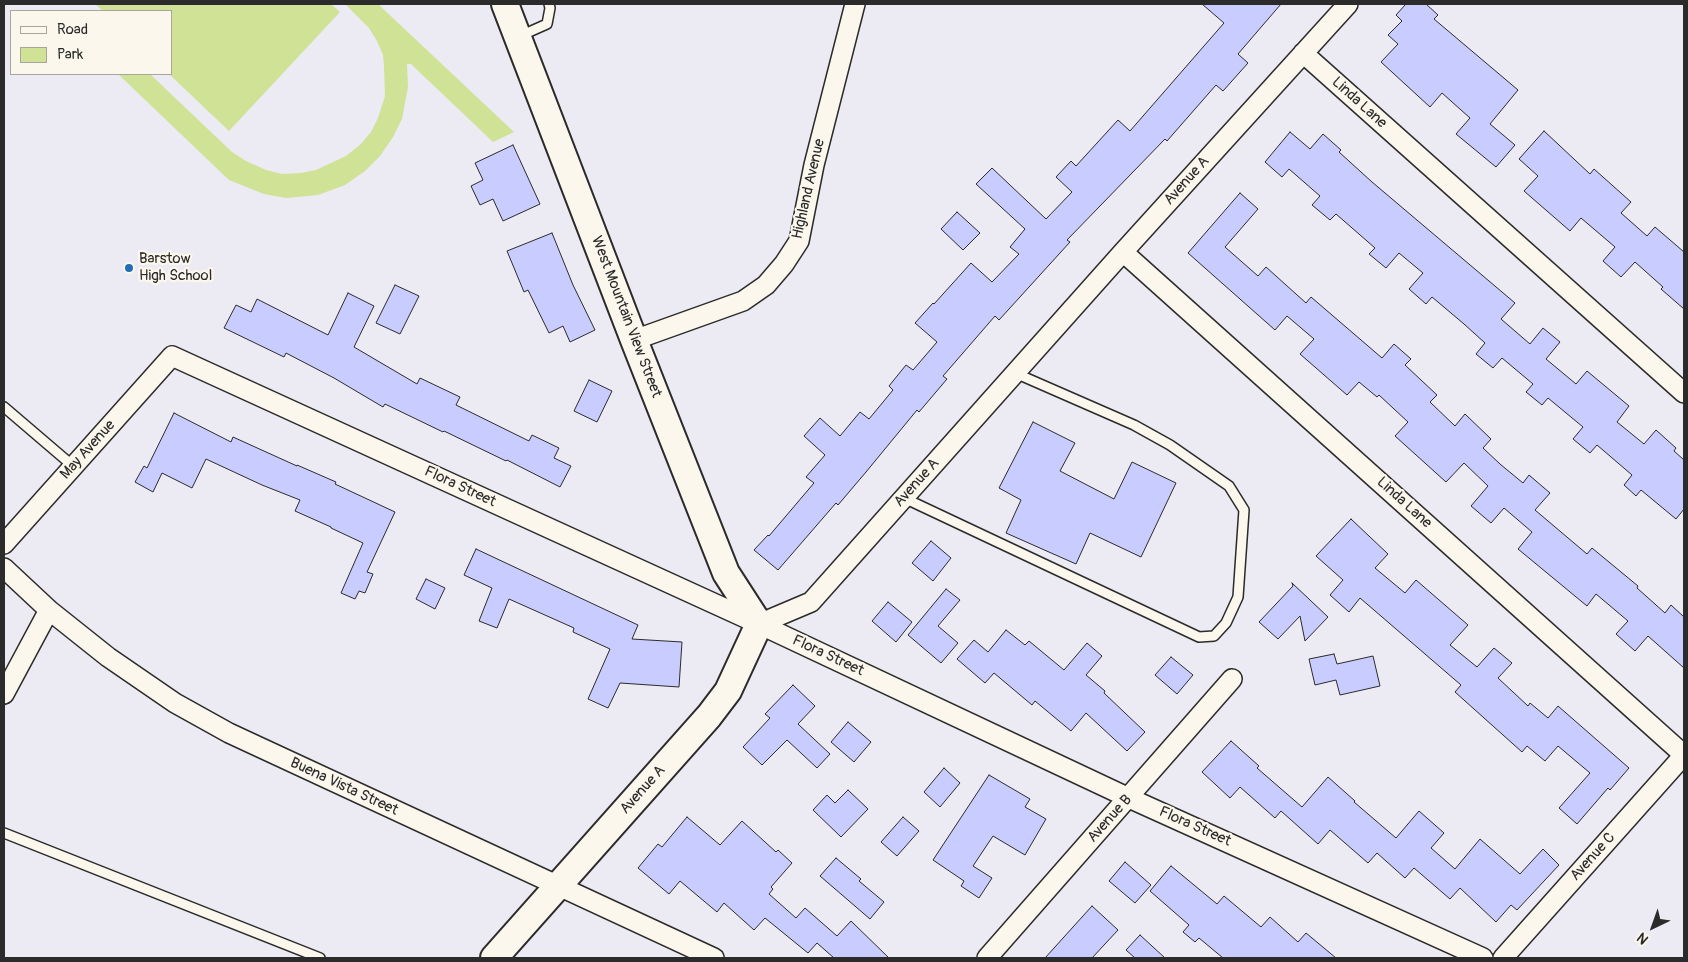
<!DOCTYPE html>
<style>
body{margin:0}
#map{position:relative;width:1688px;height:962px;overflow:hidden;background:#eceaf2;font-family:Pangolin,sans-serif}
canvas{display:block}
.frame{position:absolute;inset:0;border:5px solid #2b2b2b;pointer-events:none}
.legend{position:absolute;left:10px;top:10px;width:162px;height:65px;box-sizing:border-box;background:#fbf7ec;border:1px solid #a8a59f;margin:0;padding:6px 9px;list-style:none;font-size:15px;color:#2b2b2b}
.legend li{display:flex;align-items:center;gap:10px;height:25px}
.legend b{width:25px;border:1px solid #a8a59f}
.north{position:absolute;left:1628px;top:902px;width:50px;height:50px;-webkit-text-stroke:4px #fbf7ec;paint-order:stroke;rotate:222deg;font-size:14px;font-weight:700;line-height:20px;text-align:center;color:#2b2b2b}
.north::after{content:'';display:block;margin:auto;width:18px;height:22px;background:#2b2b2b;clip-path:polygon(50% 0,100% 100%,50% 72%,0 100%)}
</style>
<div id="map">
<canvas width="1688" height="962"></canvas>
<div class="frame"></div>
<ul class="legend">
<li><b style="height:6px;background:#fbf7ec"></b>Road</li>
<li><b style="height:14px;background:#cfe296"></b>Park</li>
</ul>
<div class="north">N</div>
</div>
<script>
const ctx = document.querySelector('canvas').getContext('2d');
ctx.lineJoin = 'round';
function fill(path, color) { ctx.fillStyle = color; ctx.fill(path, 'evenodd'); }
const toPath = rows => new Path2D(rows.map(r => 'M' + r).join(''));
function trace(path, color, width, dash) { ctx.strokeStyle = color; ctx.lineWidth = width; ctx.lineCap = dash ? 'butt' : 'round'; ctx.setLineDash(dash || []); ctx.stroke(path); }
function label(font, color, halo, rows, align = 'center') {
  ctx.font = font + ' Pangolin,sans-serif'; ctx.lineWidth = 4.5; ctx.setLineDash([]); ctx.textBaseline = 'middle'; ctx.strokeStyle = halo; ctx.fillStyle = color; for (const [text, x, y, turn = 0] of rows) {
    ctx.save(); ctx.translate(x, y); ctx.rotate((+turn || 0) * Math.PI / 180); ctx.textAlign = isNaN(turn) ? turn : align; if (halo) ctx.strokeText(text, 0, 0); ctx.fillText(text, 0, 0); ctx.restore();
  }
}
const green = toPath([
 [95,4,331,4,340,12,229,131,169,74,171,74,171,11,103,11],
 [345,4,378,4,514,132,493,142,411,64,407,64,408,87,402,119,393,137,380,156,365,171,345,185,318,195,286,198,264,194,229,180,118,74,150,74,232,152,246,161,266,170,282,174,301,173,316,170,346,156,361,144,371,132,378,118,385,96,384,66,383,55,377,41,369,28]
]);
const building = toPath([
 [1202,4,1281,4,1238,54,1248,63,1223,91,1216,85,1167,141,1165,139,1067,240,1070,242,999,320,995,316,943,376,947,379,919,412,917,410,866,472,838,505,836,503,778,570,754,550,768,535,769,536,814,483,806,477,825,455,804,436,820,418,840,436,860,412,869,419,893,390,889,386,906,365,913,370,937,342,915,323,933,303,934,304,971,263,992,282,1019,254,1010,247,1025,229,976,184,992,168,1046,219,1072,192,1056,177,1071,161,1076,166,1118,120,1130,131,1224,23,1202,4],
 [1406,4,1426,4,1438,15,1434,19,1518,90,1490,124,1515,145,1496,167,1456,134,1470,118,1442,93,1430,107,1381,62,1398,44,1388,35,1402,21,1396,15,1406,4],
 [1544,131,1590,174,1594,169,1631,202,1621,213,1647,236,1655,227,1684,252,1684,309,1661,289,1663,287,1635,262,1621,277,1603,261,1615,247,1581,218,1570,231,1524,191,1538,176,1519,159,1544,131],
 [1290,132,1310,149,1323,134,1341,150,1339,152,1372,182,1515,303,1501,319,1530,344,1543,328,1560,342,1546,359,1576,384,1587,371,1629,406,1617,422,1644,444,1656,430,1676,448,1674,451,1684,460,1684,509,1676,519,1641,490,1636,496,1624,485,1632,475,1597,445,1590,453,1573,439,1583,427,1548,398,1542,405,1526,392,1533,384,1502,358,1493,368,1476,354,1485,343,1464,324,1432,297,1426,304,1409,289,1423,273,1399,253,1386,268,1369,254,1375,248,1336,214,1330,220,1312,205,1320,196,1289,169,1282,177,1265,162,1290,132],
 [513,145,540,204,503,221,493,199,480,205,471,186,483,180,475,163,513,145],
 [1240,193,1258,209,1225,247,1258,276,1266,267,1306,303,1311,297,1382,358,1394,344,1411,359,1405,365,1437,395,1430,402,1455,426,1465,414,1491,439,1483,448,1500,464,1523,483,1529,475,1550,493,1535,510,1587,554,1592,548,1638,586,1637,588,1665,613,1671,605,1684,617,1684,668,1648,636,1635,651,1616,634,1628,621,1596,594,1587,606,1518,549,1532,532,1504,508,1491,523,1471,506,1488,486,1464,463,1446,482,1395,436,1408,422,1379,395,1377,397,1359,382,1347,395,1300,354,1314,339,1287,316,1275,330,1188,253,1240,193],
 [957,212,980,233,963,250,941,229,957,212],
 [552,233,573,285,595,330,570,342,563,326,549,333,528,290,524,292,507,251,552,233],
 [395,285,419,296,400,334,376,323,395,285],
 [348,293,374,306,354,347,417,384,420,378,460,397,456,405,529,441,532,435,559,448,554,458,571,466,560,487,507,460,506,461,444,431,443,432,385,404,383,407,334,378,286,353,284,357,224,328,236,305,251,312,257,299,328,335,348,293],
 [589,380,612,391,597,422,574,411,589,380],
 [174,413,231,442,233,437,297,466,297,465,336,482,335,484,395,512,367,572,373,574,365,593,359,591,355,599,341,593,363,543,331,528,331,527,295,511,300,500,262,485,206,459,192,488,162,473,153,492,135,482,144,466,147,468,174,413],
 [1033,422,1075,443,1060,471,1114,499,1132,462,1176,483,1141,557,1090,533,1076,564,1006,533,1021,500,999,488,1033,422],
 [1351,519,1388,554,1375,568,1405,593,1416,580,1468,625,1450,645,1477,667,1494,648,1512,663,1498,678,1528,706,1530,703,1548,718,1558,706,1629,768,1610,790,1608,788,1577,824,1559,808,1590,773,1558,746,1545,761,1527,746,1522,752,1455,692,1461,685,1360,598,1349,612,1330,595,1343,580,1316,556,1351,519],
 [931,541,951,558,933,581,912,563,931,541],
 [476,549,638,625,632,639,682,642,679,687,620,683,608,708,588,699,610,649,573,632,574,628,509,599,497,628,479,621,492,588,464,575,476,549],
 [426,579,445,588,435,609,416,599,426,579],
 [1292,583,1328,617,1305,641,1300,616,1278,639,1259,622,1293,586,1292,583],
 [946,589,960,600,938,626,958,643,941,663,908,635,946,589],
 [888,602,912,622,896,642,872,621,888,602],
 [1006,630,1025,645,1029,641,1064,670,1087,643,1102,656,1086,675,1105,691,1104,693,1145,732,1127,751,1086,713,1071,731,1035,701,1032,705,994,673,985,683,957,659,974,640,988,652,1006,630],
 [1334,654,1337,664,1373,656,1380,686,1340,695,1336,680,1315,685,1309,659,1334,654],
 [1171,657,1193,675,1177,694,1155,675,1171,657],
 [793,685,815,706,798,724,830,754,817,768,787,740,762,765,743,747,770,718,765,714,793,685],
 [848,722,871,742,854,762,831,742,848,722],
 [1231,741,1259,766,1257,768,1302,807,1328,777,1355,801,1354,802,1396,838,1419,811,1444,833,1431,848,1455,869,1480,839,1520,874,1543,849,1559,865,1517,910,1511,905,1496,922,1460,888,1450,899,1414,868,1405,878,1377,853,1368,863,1330,830,1318,844,1281,811,1275,818,1240,787,1230,798,1202,772,1231,741],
 [944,768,960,783,940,807,924,792,944,768],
 [989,775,1030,799,1025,807,1046,819,1025,855,993,836,973,866,992,878,979,898,961,886,964,881,933,860,989,775],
 [848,790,868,809,841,837,813,810,827,795,835,803,848,790],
 [687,817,720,845,742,821,776,852,778,850,792,863,771,887,773,889,769,894,796,918,805,908,837,936,851,921,889,958,834,958,817,943,808,953,765,918,754,930,724,903,717,912,680,881,669,894,638,868,658,844,662,847,687,817],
 [903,817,919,831,897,856,881,842,903,817],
 [836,858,861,879,859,881,884,902,870,919,820,876,836,858],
 [1125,862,1151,885,1135,903,1109,881,1125,862],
 [1171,866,1217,904,1224,896,1261,927,1270,917,1298,942,1306,933,1336,958,1223,958,1199,938,1195,942,1183,932,1189,925,1150,891,1171,866],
 [1092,906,1118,930,1092,958,1045,958,1092,906],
 [1140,935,1165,958,1135,958,1126,950,1140,935]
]);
const lane = toPath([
 [520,36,547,24,550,8,549,4],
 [4,407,73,466],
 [904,498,1199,637,1214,636,1226,623,1238,597,1244,510,1229,486,1170,445,1134,425,1015,373],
 [4,833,320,958]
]);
const street = toPath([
 [1303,53,1684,393],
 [1123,252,1684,755],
 [634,340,743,301,766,285,784,264,799,241,814,165,855,4],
 [4,544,172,356,759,624,1129,798,1483,958],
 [4,568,49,610,108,657,175,703,229,733,714,958],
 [759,624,811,602,1123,252,1348,4],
 [4,694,49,610],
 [987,958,1232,679],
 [1503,958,1684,755]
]);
const secondary = toPath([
 [494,958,709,716,728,691,759,624,726,573,634,340,505,4]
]);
const markers = [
 [129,268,5,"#1f6fb2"]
];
const streetNames = [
 ["Linda Lane",1359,103,42],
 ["Avenue A",1187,181,-48],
 ["Highland Avenue",809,189,-77],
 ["West Mountain View Street",626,317,69],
 ["May Avenue",88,450,-48],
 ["Avenue A",917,483,-48],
 ["Flora Street",460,487,25],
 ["Linda Lane",1404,503,42],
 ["Flora Street",828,656,25],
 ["Buena Vista Street",344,787,25],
 ["Avenue A",643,790,-48],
 ["Avenue B",1110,819,-48],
 ["Flora Street",1195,827,24],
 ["Avenue C",1593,857,-48]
];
const poiNames = [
 ["Barstow",139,259],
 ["High School",139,276]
];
fill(green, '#cfe296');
fill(building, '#c8ccff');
trace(building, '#2b2b2b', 1);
trace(lane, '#2b2b2b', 12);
trace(street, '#2b2b2b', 22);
trace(secondary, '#2b2b2b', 30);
trace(lane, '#fbf7ec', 9);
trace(street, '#fbf7ec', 19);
trace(secondary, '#fbf7ec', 26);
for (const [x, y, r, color] of markers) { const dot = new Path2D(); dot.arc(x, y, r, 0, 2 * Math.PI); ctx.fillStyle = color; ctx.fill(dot); trace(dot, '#fbf7ec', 2); }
label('15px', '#2b2b2b', '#fbf7ec', streetNames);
label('15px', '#2b2b2b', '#fbf7ec', poiNames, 'left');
</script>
